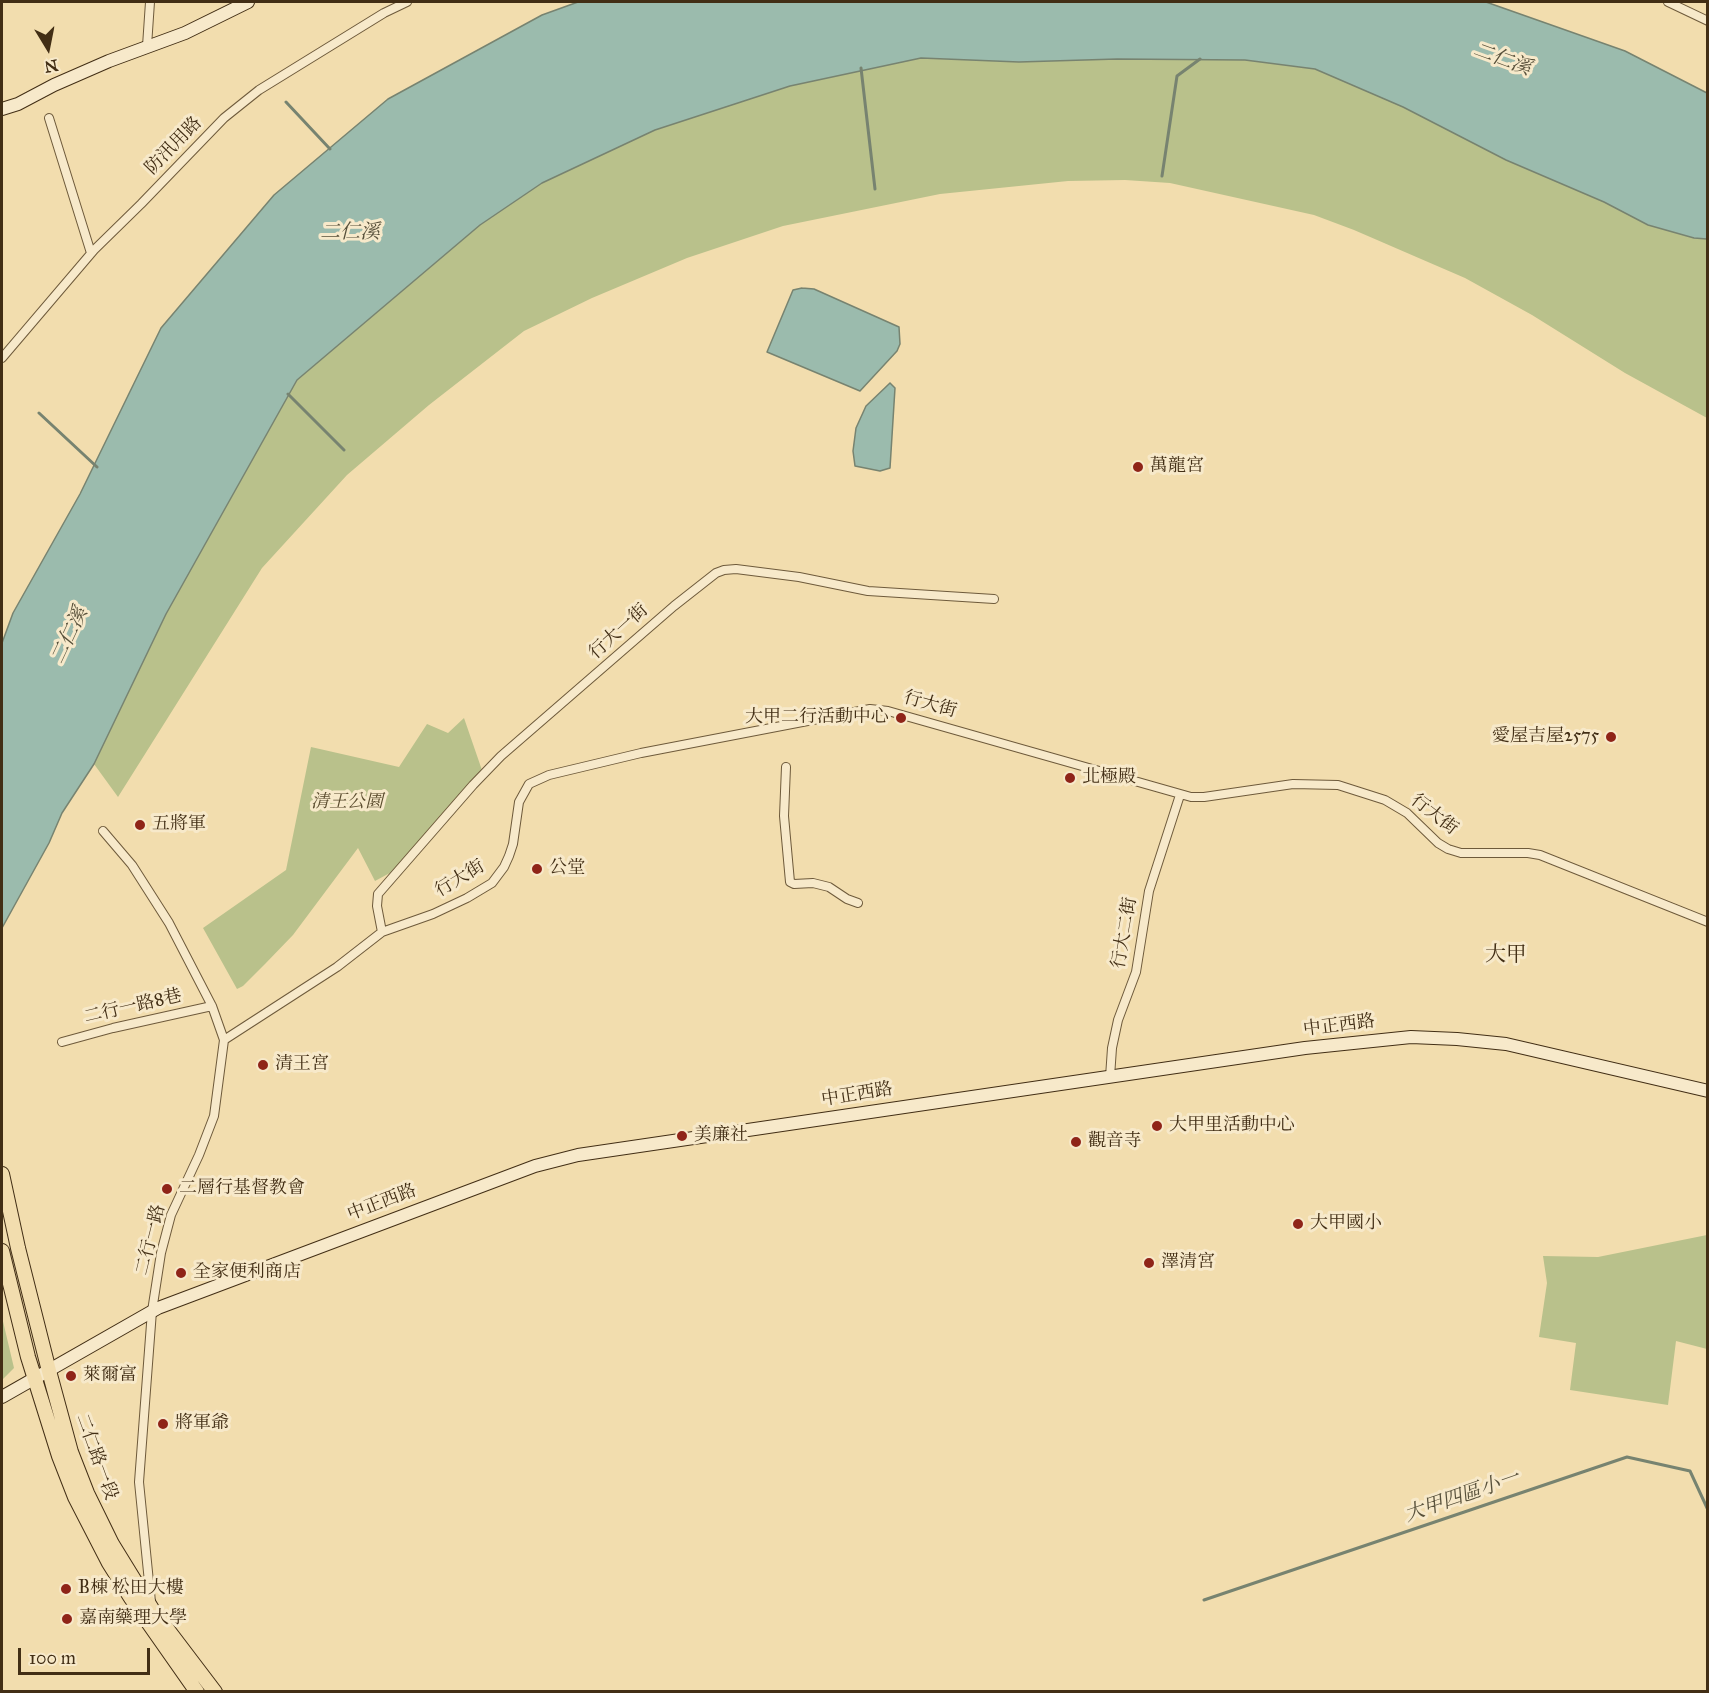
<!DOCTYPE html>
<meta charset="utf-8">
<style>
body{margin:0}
#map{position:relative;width:1709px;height:1693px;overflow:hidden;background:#f2ddae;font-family:"IM FELL Great Primer",serif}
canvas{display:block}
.frame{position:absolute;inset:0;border:3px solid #422e15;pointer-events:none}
.north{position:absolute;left:18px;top:18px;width:60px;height:60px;-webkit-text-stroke:4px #f7e9ca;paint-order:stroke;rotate:170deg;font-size:16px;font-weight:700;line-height:24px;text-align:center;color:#422e15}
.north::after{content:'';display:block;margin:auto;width:21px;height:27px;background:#422e15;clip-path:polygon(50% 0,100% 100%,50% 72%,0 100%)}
.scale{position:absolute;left:18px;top:1648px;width:132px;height:27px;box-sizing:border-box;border:3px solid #422e15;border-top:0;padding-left:8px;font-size:18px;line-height:21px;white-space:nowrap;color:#422e15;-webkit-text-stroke:4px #f7e9ca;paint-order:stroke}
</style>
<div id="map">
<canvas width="1709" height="1693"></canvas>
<div class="frame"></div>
<div class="north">N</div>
<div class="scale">100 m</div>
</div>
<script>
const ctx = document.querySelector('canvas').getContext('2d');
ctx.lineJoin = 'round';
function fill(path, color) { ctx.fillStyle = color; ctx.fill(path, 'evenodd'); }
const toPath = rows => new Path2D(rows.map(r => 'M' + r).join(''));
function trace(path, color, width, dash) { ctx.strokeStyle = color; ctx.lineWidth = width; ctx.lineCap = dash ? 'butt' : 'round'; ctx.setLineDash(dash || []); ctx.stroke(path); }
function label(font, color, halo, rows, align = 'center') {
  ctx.font = font + ' "IM FELL Great Primer","Noto Serif TC",serif'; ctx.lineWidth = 6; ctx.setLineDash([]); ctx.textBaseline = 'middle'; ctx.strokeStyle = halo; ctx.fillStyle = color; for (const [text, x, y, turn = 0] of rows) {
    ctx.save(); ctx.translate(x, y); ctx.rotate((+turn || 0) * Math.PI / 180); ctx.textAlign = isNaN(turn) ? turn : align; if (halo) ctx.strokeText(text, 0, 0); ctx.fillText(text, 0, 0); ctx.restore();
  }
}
const green = toPath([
 [921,58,1019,62,1117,59,1245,60,1315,69,1403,107,1506,160,1604,202,1648,225,1694,238,1707,239,1707,418,1625,373,1532,315,1465,278,1421,259,1354,230,1314,215,1170,183,1125,180,1068,181,940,194,783,226,687,258,592,298,524,331,429,405,347,475,262,568,118,797,94,764,166,614,297,380,480,225,542,183,655,130,727,106,790,86],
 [464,718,484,776,401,867,375,881,358,848,293,935,265,964,243,986,237,989,203,928,286,870,311,747,399,767,427,724,448,733],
 [1707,1235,1707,1349,1676,1341,1668,1405,1570,1390,1576,1343,1539,1337,1547,1283,1543,1256,1598,1257],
 [2,1317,14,1368,2,1380]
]);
const water = toPath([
 [578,2,1486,2,1625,51,1707,93,1707,239,1694,238,1648,225,1604,202,1506,160,1403,107,1315,69,1245,60,1117,59,1019,62,921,58,790,86,655,130,542,183,480,225,297,380,166,614,94,764,62,813,49,843,2,928,2,643,13,613,80,494,161,328,274,195,388,99,542,15,578,2],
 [802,288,814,289,899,327,900,344,897,351,860,391,767,352,793,290,802,288],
 [890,383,895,388,890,468,880,471,855,466,853,451,856,428,866,406,890,383]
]);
const stream = toPath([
 [861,68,875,189],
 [286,102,330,149],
 [1162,176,1177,76,1200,59],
 [288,394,344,450],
 [39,413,97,467],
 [1204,1600,1627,1457,1690,1471,1708,1510]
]);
const street = toPath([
 [1668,2,1708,21],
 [147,46,150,2],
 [49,118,91,253],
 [2,358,94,250,141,204,224,118,259,90,384,13,407,2],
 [786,767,784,816,790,882,794,884,813,883,829,887,847,899,858,903],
 [103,831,132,865,169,923,212,1006,224,1040,214,1116,199,1155,171,1215,161,1253,152,1311,139,1482,151,1602],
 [382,932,377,906,378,894,473,785,501,756,674,606,716,573,724,570,736,569,799,577,868,591,994,599],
 [224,1040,337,967,382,932,433,914,467,898,492,883,504,867,509,856,513,844,519,802,529,784,549,775,641,753,870,709,888,711,1191,797,1204,797,1293,784,1338,785,1385,800,1407,813,1438,843,1448,849,1461,853,1528,853,1540,855,1708,922],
 [62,1042,113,1028,212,1006],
 [1110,1077,1112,1048,1118,1020,1136,972,1149,891,1180,795]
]);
const secondary = toPath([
 [2,109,18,104,54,85,109,61,185,33,248,2],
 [2,1397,158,1308,535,1166,578,1155,1305,1048,1411,1037,1457,1039,1506,1044,1708,1091]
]);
const primary = toPath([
 [2,1174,18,1248,49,1371,71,1452,87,1493,112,1544,152,1609,215,1692],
 [2,1251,28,1357,59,1456,75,1497,109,1563,131,1598,197,1692]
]);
const markers = [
 [1138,467,6,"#8f2418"],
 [901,718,6,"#8f2418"],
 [1611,737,6,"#8f2418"],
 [1070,778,6,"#8f2418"],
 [140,825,6,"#8f2418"],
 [537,869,6,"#8f2418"],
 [263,1065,6,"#8f2418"],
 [1157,1126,6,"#8f2418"],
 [682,1136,6,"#8f2418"],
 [1076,1142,6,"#8f2418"],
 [167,1189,6,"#8f2418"],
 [1298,1224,6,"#8f2418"],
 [1149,1263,6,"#8f2418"],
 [181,1273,6,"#8f2418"],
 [71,1376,6,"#8f2418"],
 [163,1424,6,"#8f2418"],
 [66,1589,6,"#8f2418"],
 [67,1619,6,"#8f2418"]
];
const streetNames = [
 ["防汛用路",174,146,-46],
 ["行大一街",619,632,-42],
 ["行大街",930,705,16],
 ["行大街",1434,815,38],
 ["行大街",460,879,-31],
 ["行大二街",1125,933,-80],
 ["二行一路8巷",133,1007,-13],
 ["中正西路",1339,1026,-7],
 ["中正西路",857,1095,-9],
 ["中正西路",382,1203,-21],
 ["二行一路",151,1240,-76],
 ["二仁路一段",96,1457,70]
];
const poiNames = [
 ["萬龍宮",1150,467],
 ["大甲二行活動中心",889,718,"right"],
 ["愛屋吉屋2575",1599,737,"right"],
 ["北極殿",1082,778],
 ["五將軍",152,825],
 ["公堂",549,869],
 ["清王宮",275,1065],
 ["大甲里活動中心",1169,1126],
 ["美廉社",694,1136],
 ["觀音寺",1088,1142],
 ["二層行基督教會",179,1189],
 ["大甲國小",1310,1224],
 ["澤清宮",1161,1263],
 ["全家便利商店",193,1273],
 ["萊爾富",83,1376],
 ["將軍爺",175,1424],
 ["B棟 松田大樓",78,1589],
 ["嘉南藥理大學",79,1619]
];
const parkNames = [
 ["清王公園",347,803]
];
const waterNames = [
 ["二仁溪",1502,60,20],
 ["二仁溪",350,233],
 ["二仁溪",70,636,-65],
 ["大甲四區小一",1462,1497,-19]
];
const quarterNames = [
 ["大甲",1506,956]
];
fill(green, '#b9c18b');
fill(water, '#9bbbad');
trace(water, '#778370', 1.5);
trace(stream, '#778370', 3);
trace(street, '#6e5a3b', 10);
trace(secondary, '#422e15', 14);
trace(primary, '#422e15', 16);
trace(street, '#f7e9ca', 8);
trace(secondary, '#f7e9ca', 12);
trace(primary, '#f2ddae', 14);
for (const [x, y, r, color] of markers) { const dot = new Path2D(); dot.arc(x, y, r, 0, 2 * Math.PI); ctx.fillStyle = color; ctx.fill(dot); trace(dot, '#f7e9ca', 2); }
label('18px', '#422e15', '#f7e9ca', streetNames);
label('18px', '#422e15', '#f7e9ca', poiNames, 'left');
label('italic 18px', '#5a4b2d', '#f7e9ca', parkNames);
label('italic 20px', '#58513b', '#f7e9ca', waterNames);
label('21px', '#422e15', '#f7e9ca', quarterNames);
</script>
